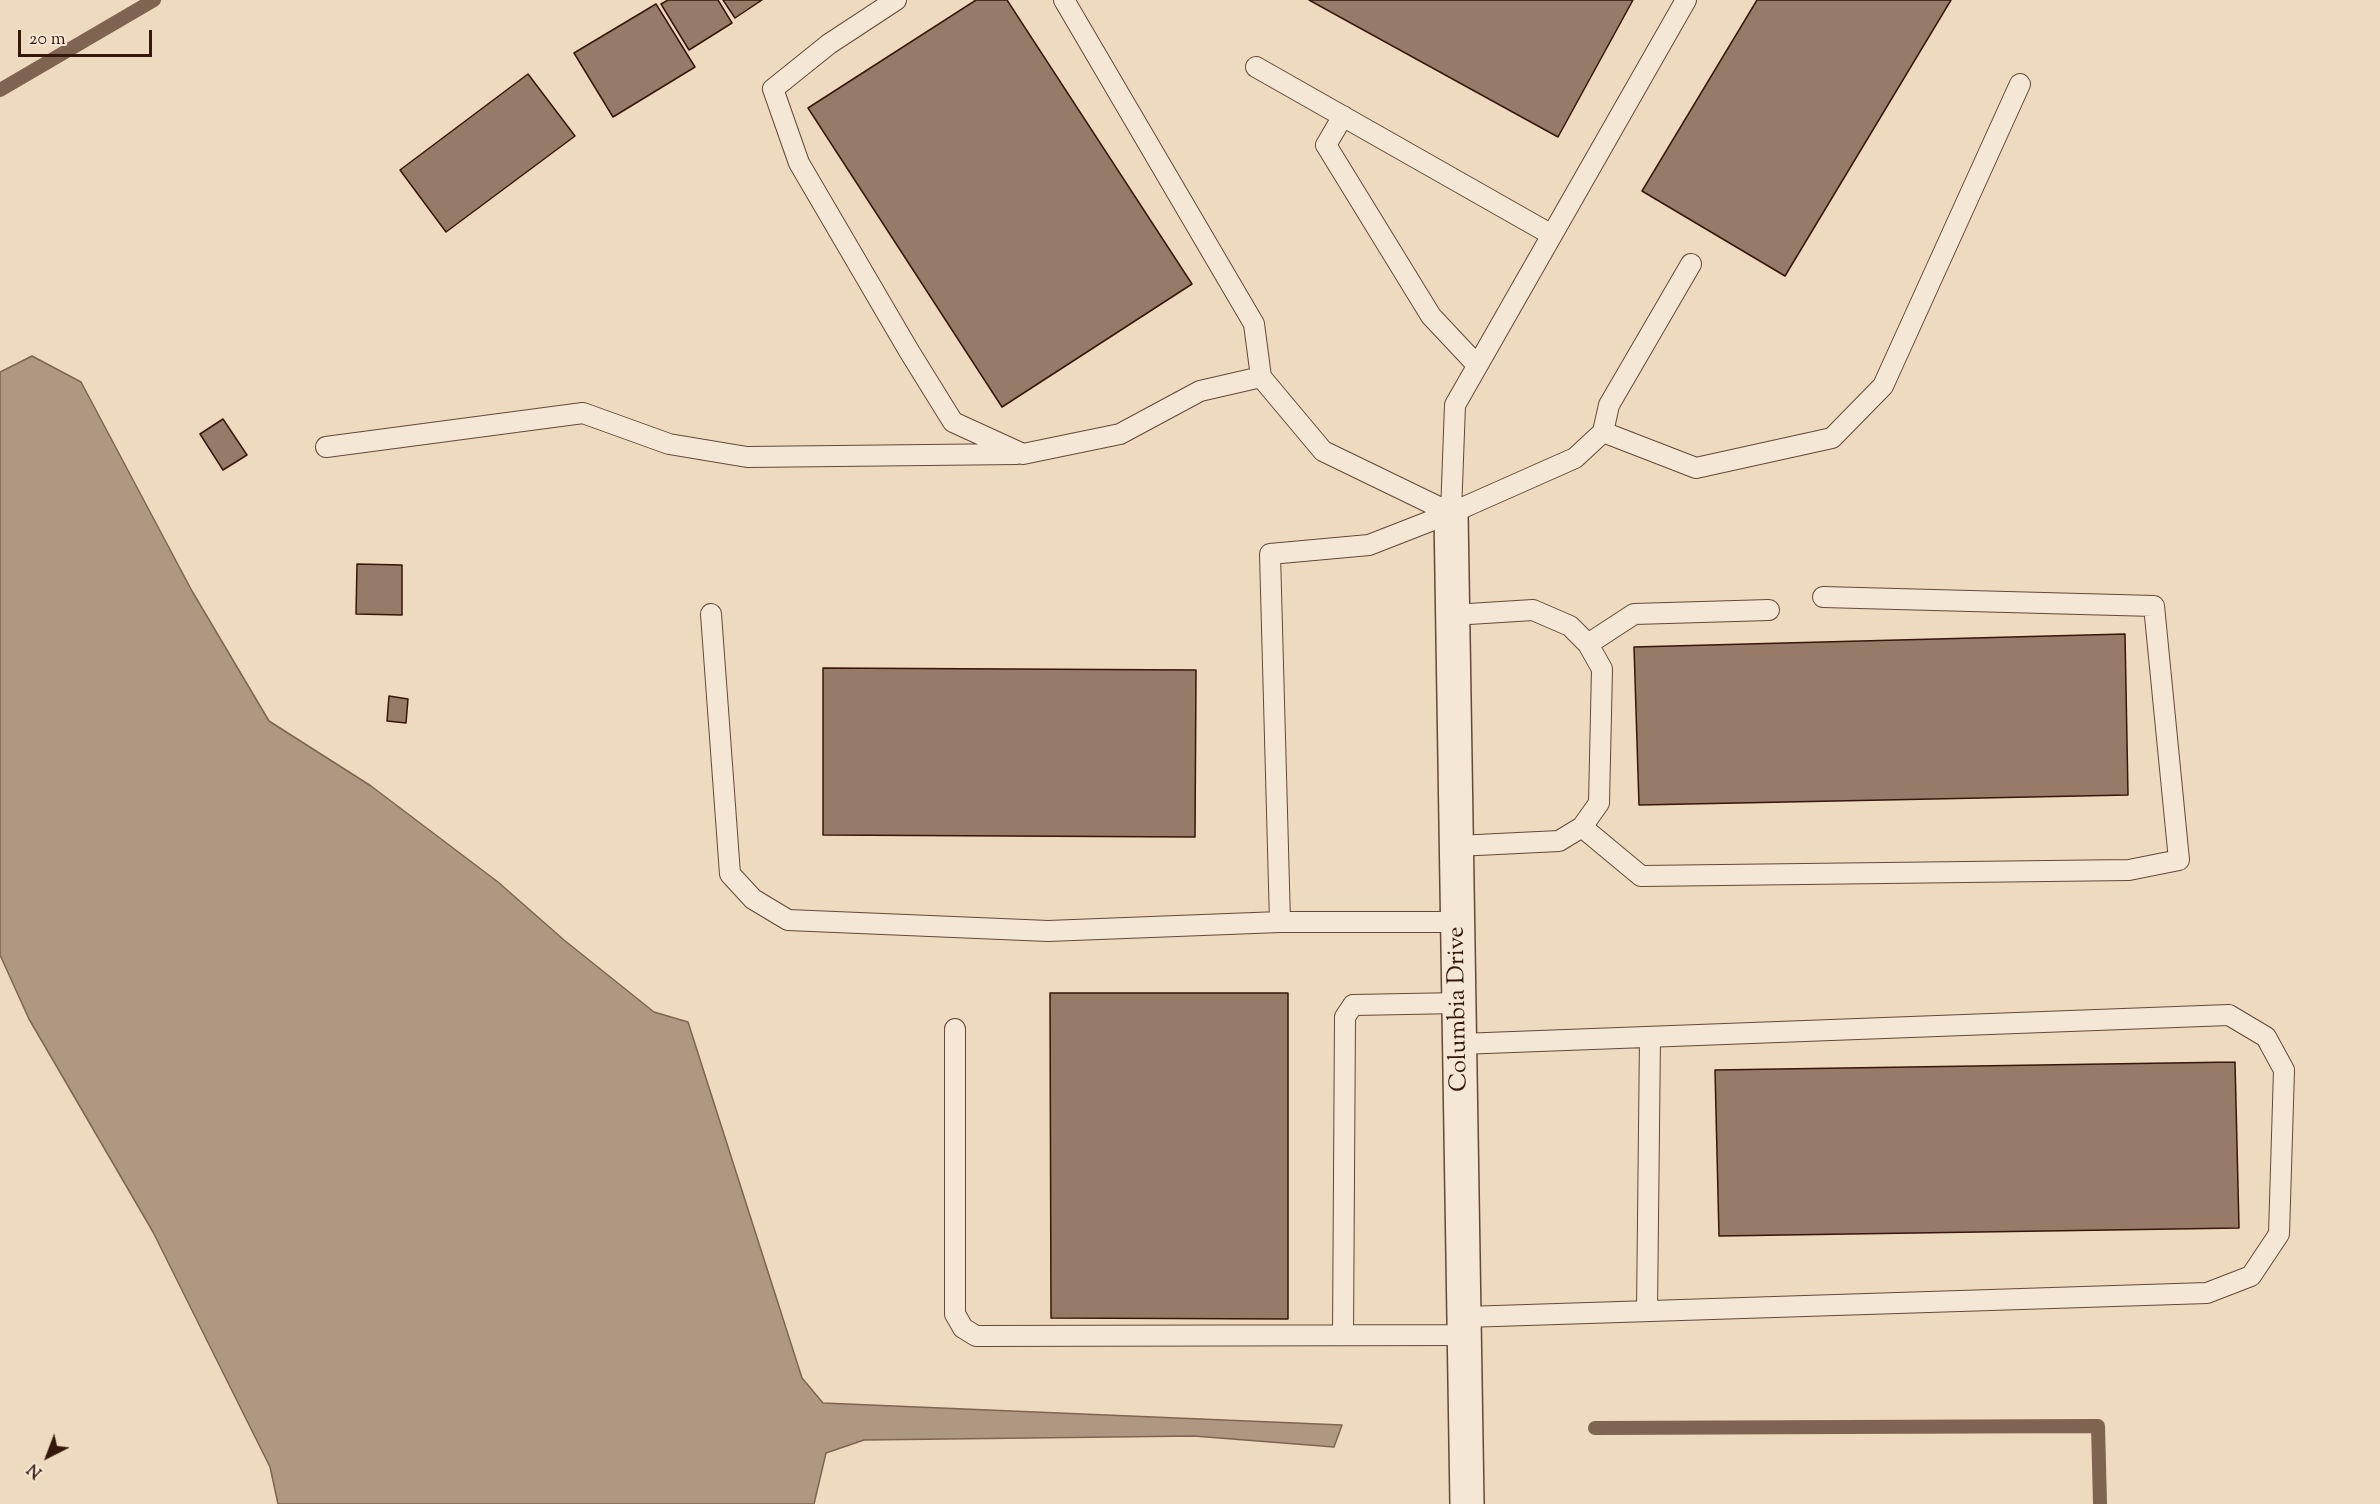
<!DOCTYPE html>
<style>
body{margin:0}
#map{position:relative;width:2380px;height:1504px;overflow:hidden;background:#eedabe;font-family:"Sorts Mill Goudy",serif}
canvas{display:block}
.north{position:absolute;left:18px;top:1426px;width:60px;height:60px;-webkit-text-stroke:4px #f4e7d5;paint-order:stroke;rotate:222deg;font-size:16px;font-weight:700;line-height:24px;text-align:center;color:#36170b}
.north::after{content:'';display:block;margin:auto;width:21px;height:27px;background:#36170b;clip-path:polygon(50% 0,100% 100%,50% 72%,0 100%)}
.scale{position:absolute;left:18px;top:30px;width:134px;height:27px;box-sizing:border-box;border:3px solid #36170b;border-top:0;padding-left:8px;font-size:18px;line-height:21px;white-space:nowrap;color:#36170b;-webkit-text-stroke:4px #f4e7d5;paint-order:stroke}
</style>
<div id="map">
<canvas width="2380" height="1504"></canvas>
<div class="north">N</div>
<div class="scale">20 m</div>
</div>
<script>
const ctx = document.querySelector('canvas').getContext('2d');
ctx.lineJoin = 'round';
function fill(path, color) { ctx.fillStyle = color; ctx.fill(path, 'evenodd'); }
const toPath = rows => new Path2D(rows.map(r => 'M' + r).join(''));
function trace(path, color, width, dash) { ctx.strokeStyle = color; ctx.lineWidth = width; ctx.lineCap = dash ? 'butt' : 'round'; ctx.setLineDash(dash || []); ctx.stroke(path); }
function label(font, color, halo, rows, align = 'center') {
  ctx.font = font + ' "Sorts Mill Goudy",serif'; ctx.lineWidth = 5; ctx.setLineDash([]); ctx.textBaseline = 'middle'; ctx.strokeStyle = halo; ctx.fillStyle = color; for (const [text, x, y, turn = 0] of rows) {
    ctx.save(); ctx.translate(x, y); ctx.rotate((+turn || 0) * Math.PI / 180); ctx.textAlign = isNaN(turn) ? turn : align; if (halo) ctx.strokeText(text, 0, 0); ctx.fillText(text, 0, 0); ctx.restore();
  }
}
const water = toPath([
 [32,356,81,382,192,591,269,721,371,786,498,882,564,940,654,1012,688,1022,802,1378,823,1403,1342,1425,1334,1447,1194,1436,864,1440,826,1453,814,1504,278,1504,270,1467,153,1232,29,1019,0,955,0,372,32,356]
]);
const stream = toPath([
 [0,90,154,0],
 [1595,1428,2098,1426,2100,1504]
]);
const building = toPath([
 [668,0,718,0,732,23,689,50,661,4,668,0],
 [723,0,762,0,735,18,723,0],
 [976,0,1007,0,1192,284,1002,407,808,108,976,0],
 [1309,0,1633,0,1558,137,1309,0],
 [1757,0,1951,0,1785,276,1642,191,1757,0],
 [656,4,695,67,613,117,574,53,656,4],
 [528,74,575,136,446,232,400,170,528,74],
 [223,419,247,455,223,470,200,434,223,419],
 [357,564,402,565,402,615,356,614,357,564],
 [2125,634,2128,795,1639,805,1634,647,2125,634],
 [823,668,1196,670,1195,837,823,835,823,668],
 [389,696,408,699,406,723,387,721,389,696],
 [1050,993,1288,993,1288,1319,1051,1318,1050,993],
 [2235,1062,2239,1228,1719,1236,1715,1070,2235,1062]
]);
const lane = toPath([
 [896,0,829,44,773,89,799,163,909,351,953,422,1023,454,1120,434,1200,391,1261,377],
 [1064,0,1254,324,1261,377,1323,451,1451,513],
 [1256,67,1552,235],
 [1343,116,1326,145,1431,316,1477,365],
 [1603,432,1696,468,1832,438,1883,386,2020,84],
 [326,447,583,413,669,444,747,457,1017,454],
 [1451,513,1455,405,1686,0],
 [711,614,730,874,753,899,788,920,1048,931,1280,922],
 [1453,615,1533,610,1570,626,1588,644,1602,669,1599,803,1582,827,1559,841,1457,846],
 [1588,644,1634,614,1769,610],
 [1582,827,1641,876,2129,870,2179,860,2154,606,1823,597],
 [1458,922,1280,922,1270,554,1369,545,1451,513,1575,458,1603,432,1609,405,1691,264],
 [955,1029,955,1314,963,1328,976,1336,1465,1335],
 [1460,1044,2229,1015,2266,1037,2284,1070,2279,1234,2251,1276,2207,1293,1465,1317],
 [1647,1311,1650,1037],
 [1343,1335,1345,1017,1353,1005,1459,1003]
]);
const street = toPath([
 [1451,513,1467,1504]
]);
const streetNames = [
 ["Columbia Drive",1460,1009,-91]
];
fill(water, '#af9881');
trace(water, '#7f6452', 1.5);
trace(stream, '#7f6452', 14);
fill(building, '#967c68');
trace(building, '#36170b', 1.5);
trace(lane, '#644838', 22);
trace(street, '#644838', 36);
trace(lane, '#f4e7d5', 20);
trace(street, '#f4e7d5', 33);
label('24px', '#36170b', '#f4e7d5', streetNames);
</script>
